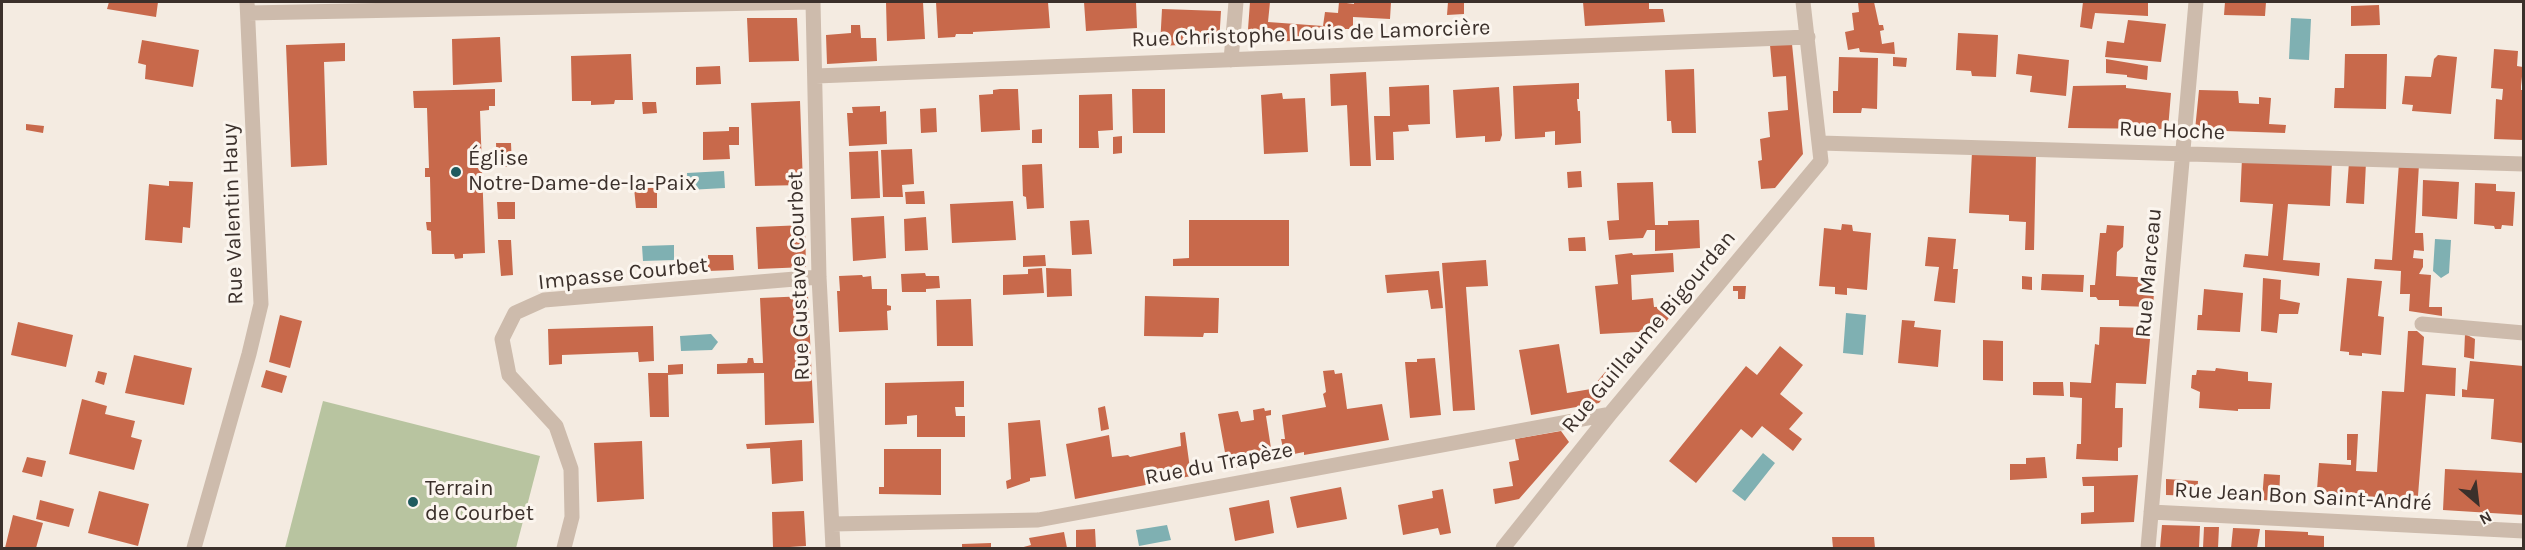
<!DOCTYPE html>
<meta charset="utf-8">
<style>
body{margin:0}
#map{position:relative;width:2525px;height:550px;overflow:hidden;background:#f4ebe1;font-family:Karla,sans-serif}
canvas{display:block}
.frame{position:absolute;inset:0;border:3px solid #3b302b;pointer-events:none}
.north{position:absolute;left:2447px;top:472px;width:60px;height:60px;-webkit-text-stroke:4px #fbf5ee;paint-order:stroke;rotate:152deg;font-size:16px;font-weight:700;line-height:24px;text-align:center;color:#3b302b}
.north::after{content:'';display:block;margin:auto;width:21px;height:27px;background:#3b302b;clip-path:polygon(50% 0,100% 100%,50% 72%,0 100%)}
</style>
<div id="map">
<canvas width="2525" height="550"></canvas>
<div class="frame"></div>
<div class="north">N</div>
</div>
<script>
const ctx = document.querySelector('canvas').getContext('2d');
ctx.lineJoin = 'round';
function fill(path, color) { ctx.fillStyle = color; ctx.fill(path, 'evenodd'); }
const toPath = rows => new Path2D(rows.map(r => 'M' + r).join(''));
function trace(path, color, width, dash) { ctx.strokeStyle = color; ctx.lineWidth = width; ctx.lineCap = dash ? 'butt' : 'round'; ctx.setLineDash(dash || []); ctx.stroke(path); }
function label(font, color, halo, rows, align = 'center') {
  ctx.font = font + ' Karla,sans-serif'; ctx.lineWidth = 6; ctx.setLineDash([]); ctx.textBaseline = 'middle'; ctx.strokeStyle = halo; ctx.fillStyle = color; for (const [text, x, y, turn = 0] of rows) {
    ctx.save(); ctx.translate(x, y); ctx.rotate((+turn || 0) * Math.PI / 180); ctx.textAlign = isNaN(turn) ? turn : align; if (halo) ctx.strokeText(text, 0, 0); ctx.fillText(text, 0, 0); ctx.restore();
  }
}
const green = toPath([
 [323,401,540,456,516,548,285,548]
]);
const water = toPath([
 [2291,18,2311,19,2309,60,2289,59],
 [724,171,725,188,688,190,687,173],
 [2435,239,2451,240,2449,273,2441,278,2433,271],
 [674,245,674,260,643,261,642,246],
 [1846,313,1866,315,1863,355,1843,353],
 [711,334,718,342,712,350,681,351,680,336],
 [1763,453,1775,463,1745,501,1732,491],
 [1167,525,1171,540,1139,546,1136,530]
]);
const building = toPath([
 [109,2,158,2,156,17,107,9],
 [886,2,923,2,925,39,887,41],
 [936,2,1048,2,1050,28,973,32,973,34,956,34,955,37,938,38],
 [1084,2,1136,2,1137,28,1086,31],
 [1250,2,1270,2,1268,22,1323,26,1325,12,1338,13,1339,2,1354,4,1354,2,1391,2,1390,19,1353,17,1353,29,1338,29,1335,39,1247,43],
 [1448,2,1464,2,1464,14,1447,15],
 [1583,2,1649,2,1649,9,1663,9,1665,22,1585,26],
 [1858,2,1874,2,1879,25,1883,25,1884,30,1880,31,1882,44,1894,42,1895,54,1860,52,1859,48,1848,50,1845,32,1854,30,1852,13,1859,12],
 [2083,2,2148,2,2148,16,2095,13,2092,29,2080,27],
 [2225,2,2266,2,2265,16,2224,15],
 [2379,5,2380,25,2351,26,2351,6],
 [1162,9,1221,11,1219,43,1160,46],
 [747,18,797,18,799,61,749,62],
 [2128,20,2166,24,2161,62,2105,57,2107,41,2124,43],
 [851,25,860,25,861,38,876,38,877,61,827,64,826,35,851,33],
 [1958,33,1998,35,1996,77,1972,76,1971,71,1956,70],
 [500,37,502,82,453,85,452,39],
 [142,40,199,50,193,87,145,79,146,65,138,63],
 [345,43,345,61,324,62,327,165,291,167,286,45],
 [1792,44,1803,154,1775,188,1761,189,1758,161,1762,160,1760,139,1770,137,1768,112,1788,110,1786,76,1773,77,1770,45],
 [2494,49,2518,51,2517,66,2523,67,2521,86,2521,90,2523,90,2523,140,2494,139,2496,99,2502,100,2503,89,2491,88],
 [631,54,633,100,615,100,614,104,591,105,591,101,572,101,571,56],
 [2018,54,2069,60,2066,96,2030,92,2032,76,2016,74],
 [2345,54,2387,54,2386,109,2334,108,2335,88,2344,88],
 [2438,55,2457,57,2451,114,2412,111,2413,105,2402,104,2405,76,2431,77,2434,59],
 [1839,57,1878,58,1877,109,1862,108,1861,113,1833,113,1833,91,1838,91],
 [1893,57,1907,58,1906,67,1893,66],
 [2106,59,2148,66,2147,80,2127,77,2127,75,2106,73],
 [720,66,721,84,696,85,696,67],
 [1694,69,1696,133,1672,133,1671,121,1667,121,1665,70],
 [1366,72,1371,166,1350,166,1347,105,1331,106,1330,74],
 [1579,83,1579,99,1577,99,1578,111,1580,111,1581,143,1555,145,1555,131,1545,132,1545,137,1515,139,1513,86],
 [1429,85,1430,124,1408,125,1409,131,1393,132,1394,160,1376,160,1374,116,1390,116,1389,87],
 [2126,85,2126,88,2171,93,2168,129,2068,128,2073,86],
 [1499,87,1502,135,1500,141,1485,142,1485,136,1456,138,1453,90],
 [495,89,495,106,489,106,489,110,480,111,485,253,463,254,463,258,455,259,454,254,432,254,431,231,427,230,426,222,431,222,430,177,425,177,425,168,429,168,427,108,414,108,413,91],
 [1000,89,1018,89,1020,130,981,132,979,95,993,94,993,90],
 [1132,89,1165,89,1165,133,1133,133],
 [2199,90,2238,91,2239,103,2259,104,2259,97,2271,98,2269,124,2286,125,2285,133,2195,130],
 [1282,93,1283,99,1305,98,1308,152,1264,154,1261,95],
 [1112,94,1113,130,1098,131,1099,148,1079,148,1079,95],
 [800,101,803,185,755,186,751,103],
 [642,102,656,102,657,113,643,114],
 [880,106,880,112,886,111,887,144,849,146,847,113,853,113,852,107],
 [936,108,937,132,921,133,920,109],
 [26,124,44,126,43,133,26,130],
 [729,127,739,127,739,145,729,145,730,159,703,160,703,132,729,131],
 [1042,129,1042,143,1032,143,1032,130],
 [1122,136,1122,153,1113,154,1113,137],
 [496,143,511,143,512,167,497,167],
 [912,149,914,184,902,185,903,197,883,197,881,150],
 [878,151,880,198,851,199,849,152],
 [1972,152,2036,154,2034,250,2025,250,2026,222,2009,221,2009,215,1969,213],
 [2242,158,2332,161,2330,206,2288,204,2283,260,2320,263,2319,276,2243,267,2245,254,2268,256,2273,204,2240,202],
 [2349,162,2366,162,2364,204,2346,203],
 [2399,163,2419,164,2415,233,2423,233,2424,251,2414,250,2413,258,2423,259,2423,267,2419,274,2431,275,2429,307,2442,307,2442,316,2409,311,2410,294,2400,294,2401,271,2374,269,2375,259,2392,260],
 [1042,164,1044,208,1027,209,1026,197,1023,196,1022,165],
 [1581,171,1582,187,1568,188,1567,172],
 [2423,180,2459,182,2457,219,2422,216],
 [169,181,193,182,190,228,183,227,182,243,145,240,149,184,169,186],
 [1653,182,1655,225,1668,225,1668,221,1699,220,1700,248,1655,251,1655,230,1647,230,1643,238,1609,240,1607,221,1619,220,1617,183],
 [2475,183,2496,184,2496,191,2515,192,2513,226,2502,225,2501,229,2495,229,2494,226,2474,224],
 [634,188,657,188,657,208,636,208],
 [924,191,925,204,906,204,905,192],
 [1013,201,1016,240,952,243,950,204],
 [497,202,515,202,515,219,498,219],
 [884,216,886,258,853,261,851,218],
 [926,217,928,250,905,251,904,219],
 [1089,220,1092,254,1072,255,1070,221],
 [1189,220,1289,220,1289,266,1173,266,1173,259,1189,258],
 [1842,224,1852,225,1853,231,1871,233,1867,290,1847,288,1847,295,1835,294,1835,287,1819,286,1824,228,1841,230],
 [805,225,806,267,758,269,756,227],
 [2107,225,2124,226,2123,247,2117,252,2116,276,2155,278,2153,307,2119,306,2119,300,2098,300,2096,297,2090,297,2090,285,2095,285,2100,233,2106,233],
 [1585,237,1586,251,1569,251,1568,238],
 [1928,237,1956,239,1953,269,1958,269,1955,303,1934,301,1939,267,1925,266],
 [498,240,511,240,513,275,501,276],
 [1632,253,1633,255,1673,253,1674,272,1631,275,1632,300,1653,298,1654,307,1679,306,1658,331,1600,334,1595,286,1618,284,1615,255],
 [708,255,733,255,734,270,708,271],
 [1045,255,1046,266,1023,267,1023,256],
 [1486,260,1488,286,1466,287,1475,410,1453,411,1442,263],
 [1042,268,1044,293,1003,295,1003,275,1028,274,1028,269],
 [1046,268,1071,269,1072,296,1047,297],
 [1439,271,1443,308,1431,309,1428,290,1387,293,1385,275],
 [925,273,926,276,939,276,940,288,926,289,926,292,902,292,901,274],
 [2042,274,2084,275,2083,292,2041,290],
 [862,275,863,277,871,276,872,289,887,289,887,305,891,306,891,310,887,311,888,330,839,332,837,291,840,291,839,276],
 [2022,276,2032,277,2032,290,2022,289],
 [2263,278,2281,280,2280,299,2300,303,2298,314,2279,314,2277,333,2261,331],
 [2347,278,2382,281,2378,316,2384,317,2381,355,2362,353,2362,356,2349,355,2349,352,2340,351],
 [1733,286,1746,286,1745,299,1738,299,1738,291,1733,291],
 [2204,289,2243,293,2240,332,2197,330,2198,315,2202,315],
 [808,296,814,423,765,425,764,373,717,374,717,364,747,363,748,358,753,358,754,363,763,363,760,298],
 [1145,296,1219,298,1218,333,1204,333,1203,337,1144,336],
 [971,299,973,346,937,346,936,300],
 [280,315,302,321,290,368,269,362],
 [1902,320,1915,321,1914,327,1941,330,1938,367,1898,363],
 [18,322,73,335,66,367,11,355],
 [653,326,654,361,639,362,638,352,562,355,562,364,549,365,548,329],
 [2100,327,2151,328,2146,384,2116,383,2115,408,2123,408,2122,447,2118,448,2118,461,2076,459,2077,444,2081,444,2082,398,2070,397,2070,382,2091,383,2095,344,2099,345],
 [2408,331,2417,331,2424,337,2422,365,2456,368,2455,396,2426,394,2417,508,2375,507,2375,497,2355,496,2354,505,2316,503,2319,463,2351,465,2351,460,2347,460,2347,434,2358,434,2356,471,2377,472,2382,391,2404,392],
 [2465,334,2475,339,2474,359,2464,357],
 [1983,340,2003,341,2003,381,1983,380],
 [1559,344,1567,393,1591,389,1606,371,1617,381,1599,403,1531,415,1519,350],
 [1780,346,1803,365,1780,394,1803,413,1789,429,1802,439,1793,451,1762,426,1752,438,1741,429,1696,483,1669,461,1746,366,1757,375],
 [134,355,192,368,184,405,125,393],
 [1435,358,1441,415,1410,418,1405,362,1417,362,1417,359],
 [2470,361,2523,366,2523,443,2491,439,2494,399,2462,397,2462,389,2467,390],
 [683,364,683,374,668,375,669,417,650,417,648,373,668,373,668,365],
 [2216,368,2248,372,2248,381,2272,383,2270,409,2238,409,2238,411,2199,408,2200,392,2191,388,2192,375,2196,375,2197,370,2215,371],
 [266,370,287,376,282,393,261,387],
 [1334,370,1335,374,1342,373,1347,409,1382,404,1389,440,1304,455,1304,452,1289,455,1287,448,1283,448,1281,439,1285,439,1282,415,1326,407,1323,394,1326,392,1323,371],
 [98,371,107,373,104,385,95,382],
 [964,381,964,407,955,407,956,416,965,416,965,437,917,437,917,415,907,416,907,424,885,425,885,383],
 [2033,382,2063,382,2064,396,2033,395],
 [82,399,107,406,105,414,135,421,131,437,142,440,134,470,69,454],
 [1105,406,1109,429,1101,431,1098,408],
 [1264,408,1265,411,1271,410,1271,415,1266,416,1273,461,1228,469,1218,414,1238,411,1241,422,1254,420,1253,410],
 [1040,420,1046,476,1030,478,1030,481,1007,489,1006,481,1011,479,1008,423],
 [1561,431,1569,442,1519,499,1495,504,1493,489,1513,486,1509,462,1519,460,1515,439],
 [1185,432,1191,476,1075,499,1066,444,1109,435,1112,457,1128,455,1130,457,1181,446,1180,433],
 [802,440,803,481,772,484,770,448,747,449,746,444],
 [642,441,644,499,597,502,594,443],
 [884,449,941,449,941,495,879,494,879,487,884,487],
 [27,457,46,461,42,477,22,472],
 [2045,457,2047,478,2010,480,2010,464,2026,464,2026,458],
 [2445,469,2523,473,2523,515,2443,510],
 [2264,474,2280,475,2279,501,2262,500],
 [2138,475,2134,522,2081,524,2081,513,2094,512,2094,486,2083,486,2082,477],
 [2166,479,2198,481,2197,496,2166,495],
 [1341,487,1347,519,1297,528,1290,497],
 [1443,489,1451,533,1440,535,1438,528,1403,535,1398,505,1433,498,1432,491],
 [99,491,149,504,138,546,88,533],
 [40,500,74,509,69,527,36,519],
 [1269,500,1274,533,1235,541,1229,508],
 [804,511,806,546,773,548,772,512],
 [13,515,43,523,36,548,5,548],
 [2162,525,2200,526,2199,548,2160,548],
 [2204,527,2219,527,2218,548,2203,548],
 [2233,528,2260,529,2257,548,2231,548],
 [1095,529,1096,548,1076,548,1076,530],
 [2265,530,2308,532,2308,535,2324,536,2324,548,2265,548],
 [1064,532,1067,548,1020,548,1031,545,1029,538],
 [1832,537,1874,537,1875,548,1833,548],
 [991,543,991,548,962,548,962,544]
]);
const minor = toPath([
 [813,2,819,277,833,548],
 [248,13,813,2],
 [1231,60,1236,2],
 [816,76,1808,37],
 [1820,143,2524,164],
 [2422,324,2524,333],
 [2151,512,2524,531],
 [832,524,1038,520,1610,414],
 [194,548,249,354,261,304,247,2],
 [564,548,572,517,571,469,556,426,509,375,502,339,515,313,544,300,819,277],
 [1503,548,1610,414,1821,161,1803,2],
 [2148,548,2196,2]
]);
const markers = [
 [456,172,6,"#1f5a5e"],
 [413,502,6,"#1f5a5e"]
];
const streetNames = [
 ["Rue Christophe Louis de Lamorcière",1311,34,-2],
 ["Rue Hoche",2172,131,2],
 ["Rue Valentin Hauy",233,214,-92],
 ["Rue Marceau",2149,273,-85],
 ["Impasse Courbet",623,274,-6],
 ["Rue Gustave Courbet",799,276,-92],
 ["Rue Guillaume Bigourdan",1649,332,-50],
 ["Rue du Trapèze",1219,464,-11],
 ["Rue Jean Bon Saint-André",2303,497,3]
];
const poiNames = [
 ["Église",468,159],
 ["Notre-Dame-de-la-Paix",468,184],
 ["Terrain",425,489],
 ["de Courbet",425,514]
];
fill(green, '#b8c4a0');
fill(water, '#7fb0b2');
fill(building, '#c8694b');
trace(minor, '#cdbbac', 15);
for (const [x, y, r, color] of markers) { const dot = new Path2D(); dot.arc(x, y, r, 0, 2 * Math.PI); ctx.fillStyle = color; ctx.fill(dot); trace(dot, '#fbf5ee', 2); }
label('22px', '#3b302b', '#fbf5ee', streetNames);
label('22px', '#3b302b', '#fbf5ee', poiNames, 'left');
</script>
